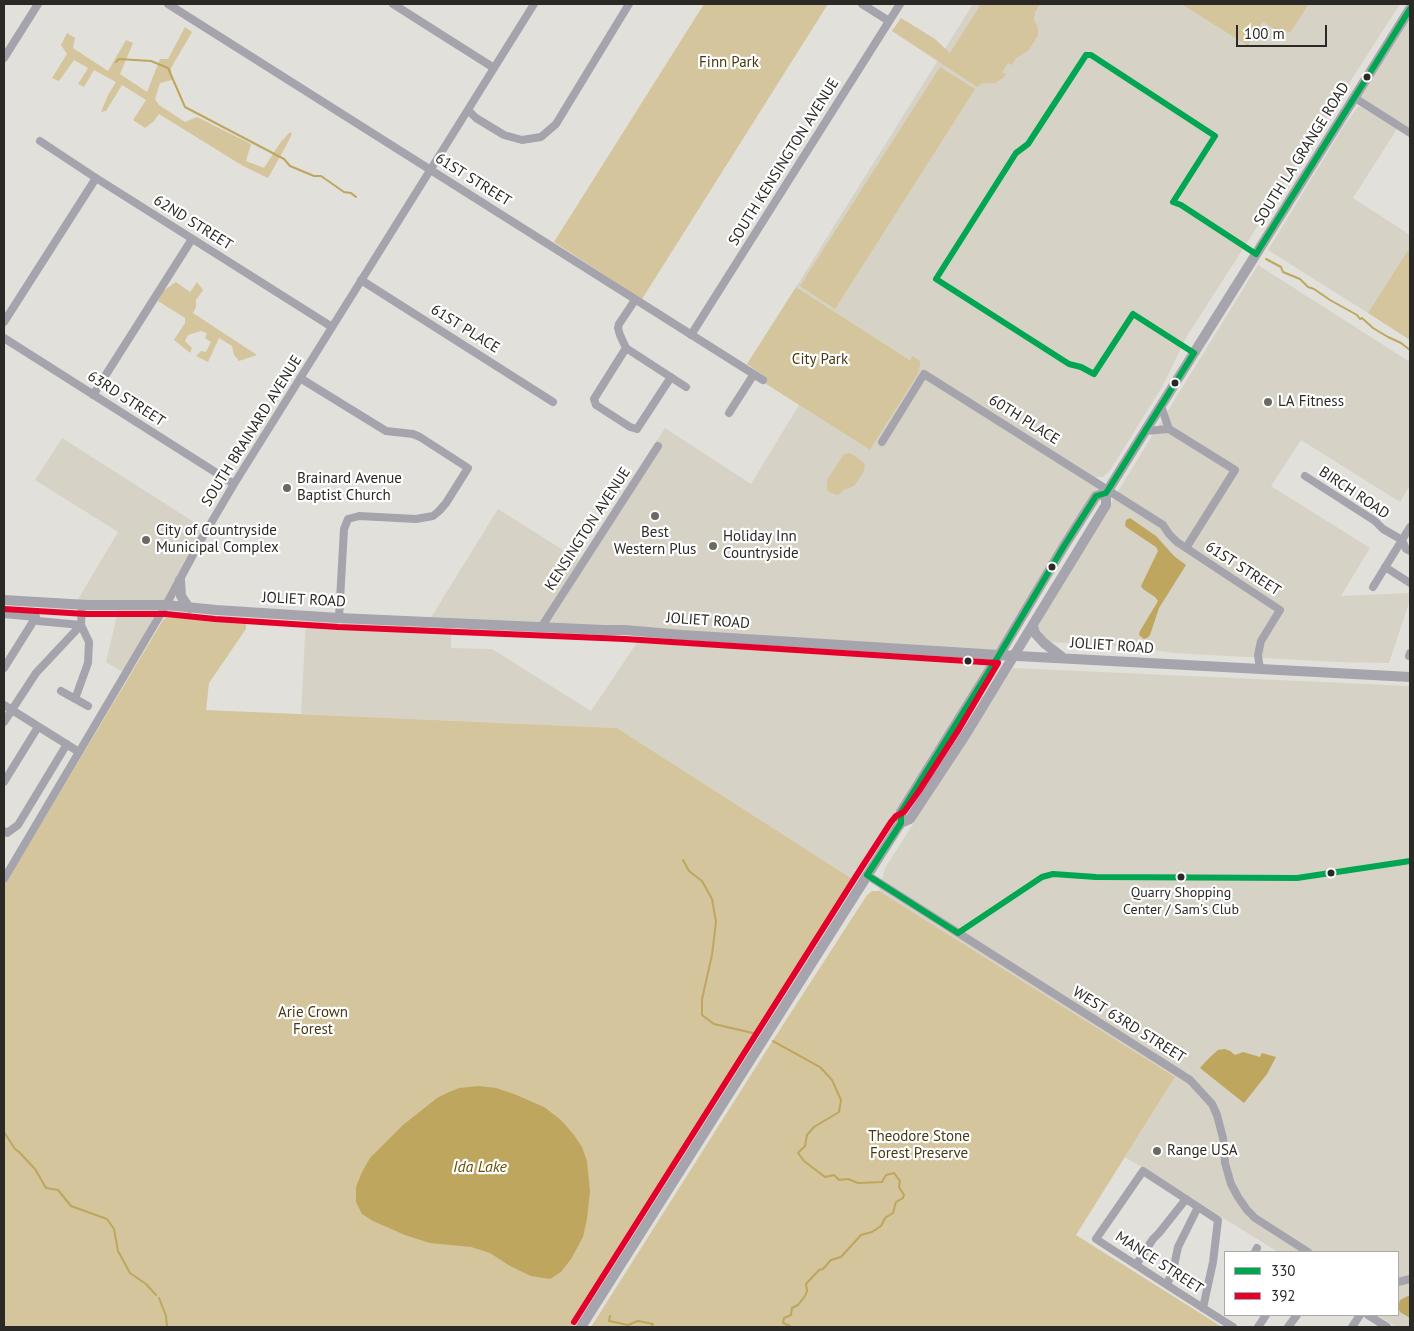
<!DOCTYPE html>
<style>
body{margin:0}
#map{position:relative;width:1414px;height:1331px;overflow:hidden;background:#e2e0da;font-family:"PT Sans",sans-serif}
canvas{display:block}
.frame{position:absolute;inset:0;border:5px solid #2b2925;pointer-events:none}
.legend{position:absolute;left:1224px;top:1251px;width:175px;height:65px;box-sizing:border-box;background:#fff;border:1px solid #aaa9a8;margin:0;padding:6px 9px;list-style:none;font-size:15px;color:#2b2925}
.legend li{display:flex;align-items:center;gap:10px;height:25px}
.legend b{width:25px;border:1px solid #aaa9a8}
.scale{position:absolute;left:1236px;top:25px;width:91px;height:22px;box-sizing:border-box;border:2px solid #2b2925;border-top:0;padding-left:6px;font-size:15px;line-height:18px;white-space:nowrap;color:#2b2925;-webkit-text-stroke:4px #fff;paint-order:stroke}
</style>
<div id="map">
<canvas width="1414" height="1331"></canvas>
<div class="frame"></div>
<ul class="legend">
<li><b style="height:6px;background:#00a651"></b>330</li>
<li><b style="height:6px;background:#e4002b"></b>392</li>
</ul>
<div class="scale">100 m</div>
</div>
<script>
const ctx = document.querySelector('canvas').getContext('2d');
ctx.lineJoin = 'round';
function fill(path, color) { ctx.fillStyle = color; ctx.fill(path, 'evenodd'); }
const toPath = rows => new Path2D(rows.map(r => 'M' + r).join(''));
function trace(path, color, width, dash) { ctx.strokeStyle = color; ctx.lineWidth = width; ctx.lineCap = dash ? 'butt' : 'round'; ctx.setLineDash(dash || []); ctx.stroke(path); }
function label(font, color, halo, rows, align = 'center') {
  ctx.font = font + ' "PT Sans",sans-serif'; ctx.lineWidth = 4.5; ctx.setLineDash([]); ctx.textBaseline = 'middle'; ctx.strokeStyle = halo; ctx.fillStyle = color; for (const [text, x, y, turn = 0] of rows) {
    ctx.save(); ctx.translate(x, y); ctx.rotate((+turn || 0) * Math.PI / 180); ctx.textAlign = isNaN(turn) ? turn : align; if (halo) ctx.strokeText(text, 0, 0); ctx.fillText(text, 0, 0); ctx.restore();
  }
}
const built = toPath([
 [973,4,1181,4,1248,46,1263,22,1283,34,1286,31,1290,33,1309,4,1400,4,1187,336,1162,387,1109,472,1103,477,1096,477,1106,490,1003,653,430,619,498,509,579,560,665,428,751,484,799,405,870,450,918,374,920,366,796,287],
 [1410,16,1410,131,1359,98],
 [1358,107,1361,107,1397,129,1353,198,1410,235,1410,252,1408,250,1368,313,1268,250,1343,127],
 [1258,265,1410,362,1410,485,1400,502,1301,440,1271,486,1370,548,1341,596,1410,593,1410,600,1389,663,1336,662,1174,653,1122,646,1050,642,1038,629,1041,619,1123,483],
 [62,438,205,529,166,604,77,601,118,532,35,480],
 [119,607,164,607,124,673,106,662],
 [306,618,451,625,451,648,492,649,591,711,640,638,992,659,854,880,617,728,301,714],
 [1013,668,1410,686,1410,1327,1397,1327,1377,1315,1398,1315,1398,1252,1278,1252,1125,1157,1175,1077,879,891,885,868]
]);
const green = toPath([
 [704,4,828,4,642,299,554,242],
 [981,4,1040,4,1035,12,1034,20,1038,29,1038,35,1029,50,1016,58,1012,65,1008,63,1002,72,1006,74,1003,78,995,83,982,83,977,87,892,31,901,18,935,39,950,53],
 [1181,4,1309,4,1290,33,1286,31,1283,35,1263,22,1248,46],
 [185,27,192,32,171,68,172,80,160,83,155,99,159,105,185,122,197,117,251,144,246,161,264,168,280,143,290,132,292,134,286,146,268,178,243,166,159,114,154,121,145,128,133,120,146,100,122,85,106,111,101,112,108,95,116,82,94,70,84,87,78,84,88,68,74,60,59,81,52,78,67,54,61,45,67,33,75,38,73,48,108,71,126,40,133,43,120,74,147,92,160,59,168,59],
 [940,67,975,89,835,309,800,286],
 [1408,250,1410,252,1410,340,1368,313],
 [176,282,190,292,197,282,203,290,196,300,196,307,193,313,257,355,239,361,234,355,232,346,219,338,208,362,196,356,201,351,206,352,211,342,205,338,207,333,201,331,188,335,185,341,192,348,190,353,174,340,185,323,185,318,158,301,163,291],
 [796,287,910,360,913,356,920,361,920,366,918,374,870,450,763,382,766,377,747,364],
 [850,453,862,461,865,465,863,473,854,486,844,490,840,494,837,495,831,493,827,490,827,480,844,454],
 [173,615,241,619,246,621,246,629,209,683,206,710,617,728,854,880,571,1327,4,1327,4,886,163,620,169,616],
 [872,891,879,891,884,894,1175,1077,1076,1235,1222,1327,591,1327,768,1048,867,895]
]);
const water = toPath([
 [1130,518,1156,536,1174,556,1186,565,1159,608,1150,635,1147,638,1144,639,1139,635,1140,631,1158,601,1155,597,1143,589,1141,586,1158,551,1156,547,1126,527,1125,525,1126,520],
 [1225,1049,1230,1051,1235,1055,1243,1052,1260,1057,1262,1053,1276,1057,1267,1074,1244,1103,1200,1068,1208,1059,1218,1050],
 [479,1086,496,1088,514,1094,544,1107,561,1120,574,1135,582,1147,587,1161,590,1191,587,1219,583,1237,571,1259,561,1272,550,1279,531,1276,510,1266,490,1253,471,1247,430,1243,405,1235,373,1221,362,1214,356,1202,356,1187,362,1172,370,1158,403,1125,437,1098,447,1093,459,1088],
 [1410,1295,1410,1318,1400,1312,1398,1307,1400,1300]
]);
const stream = toPath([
 [116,62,119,59,151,61,168,68,185,107,284,159,290,166,314,176,321,176,344,192,351,193,356,197],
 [1266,259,1281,267,1283,272,1300,279,1308,287,1314,289,1330,300,1357,315,1360,319,1362,318,1373,328,1388,337,1401,343,1410,350],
 [683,860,689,871,702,881,712,899,716,922,712,955,702,999,702,1015,714,1024,757,1034],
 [773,1041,820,1067,832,1080,841,1100,839,1112,814,1127,807,1135,805,1146,798,1153,804,1161,825,1177,834,1175,839,1180,848,1179,858,1183,882,1182,886,1175,894,1173,900,1181,899,1187,904,1195,903,1198,896,1202,893,1213,885,1218,881,1226,872,1232,861,1235,841,1257,831,1260,823,1269,819,1270,806,1284,807,1291,805,1296,798,1305,792,1308,791,1315,784,1318,783,1323,790,1326,789,1327],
 [4,1132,15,1149,19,1152,35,1169,46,1188,58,1190,71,1206,107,1219,114,1229,118,1251,130,1273,146,1284,156,1295],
 [159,1298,166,1316,167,1327],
 [610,1316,609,1321,628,1325,638,1321,653,1324,651,1327]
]);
const minor = toPath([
 [168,4,763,380],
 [393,4,494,68],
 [862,4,889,21],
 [4,58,38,4],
 [1355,98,1410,133],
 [468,110,476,118,504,135,522,140,541,137,556,124,629,4],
 [40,141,96,178,332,327],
 [361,280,553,402],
 [635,300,619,324,618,328,620,335,626,348,686,387],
 [4,322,96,178],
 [691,335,900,4],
 [4,338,234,484],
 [626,348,594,399,596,405,630,427,637,429,671,377],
 [300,378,386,431,413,434,420,437,468,468,446,503,439,511,433,516,416,519,359,516,348,519,344,529,339,618],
 [93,395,192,239],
 [1161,406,1169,429],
 [729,413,754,374],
 [1145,431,1169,429,1235,470,1186,548],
 [882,442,924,374,1163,525,1169,534,1177,542,1280,610,1261,641,1258,655,1260,669],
 [1305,476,1375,521,1383,529,1402,540,1406,549,1410,551],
 [1385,567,1410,583],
 [1373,587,1410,527],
 [4,614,36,617,38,621,81,625],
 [542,626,658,446],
 [1409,656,1410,653],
 [4,668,36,617],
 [61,691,88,706],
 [75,699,88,663,89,642,81,625,82,605],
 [4,705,79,752],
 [4,722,36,673,81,625],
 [4,782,38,727],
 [4,831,7,833,18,825,67,744],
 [867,875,1190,1080,1212,1104,1217,1115,1223,1138,1225,1163,1231,1184,1238,1197,1247,1210,1255,1218,1308,1252],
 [4,879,166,605,201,540,234,484,534,4],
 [1255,1252,1257,1248],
 [1136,1265,1153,1239,1159,1233,1186,1199],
 [1398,1282,1410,1279],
 [1167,1285,1174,1266,1178,1247,1198,1207],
 [1203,1308,1213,1262,1218,1220,1143,1171,1096,1239,1167,1285,1203,1308,1233,1327],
 [1368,1315,1387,1327],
 [1258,1327,1266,1315],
 [1288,1327,1297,1315],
 [1352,1327,1360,1315]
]);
const major = toPath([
 [180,580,181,596,189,608],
 [4,600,87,605,166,605,216,610,339,618,604,630,625,630,682,635,999,655,1410,677],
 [1033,626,1035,633,1044,643,1062,657],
 [901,823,901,812,999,655,1064,546,1096,496,1106,493],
 [581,1327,898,827,901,823,910,819,966,734,1106,505,1106,493,1108,490,1410,9]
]);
const bus1 = toPath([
 [1086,55,1091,55,1215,136],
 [1173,202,1181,205,1256,254],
 [1173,202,1215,136],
 [1256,254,1410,9],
 [936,279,1016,153,1028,144,1086,55],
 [936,279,1069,364,1081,367,1094,374],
 [1133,314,1194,353],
 [1094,374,1133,314],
 [867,875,901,823,901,812,999,655,1064,546,1096,496,1106,493,1194,353],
 [867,875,958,933],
 [958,933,1042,877,1053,874,1096,877,1297,878,1410,861]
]);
const bus2 = toPath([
 [4,609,86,614,166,614,215,619,338,627,625,639,998,663,959,729,919,791,904,812,896,816,891,822,860,870,574,1322]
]);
const markers = [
 [1367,77,4.5,"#2b2925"],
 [1175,383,4.5,"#2b2925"],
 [1268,402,5,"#6b6964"],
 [287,488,5,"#6b6964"],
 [655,516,5,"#6b6964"],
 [146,540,5,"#6b6964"],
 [713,546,5,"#6b6964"],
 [1052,567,4.5,"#2b2925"],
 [968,661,4.5,"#2b2925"],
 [1331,873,4.5,"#2b2925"],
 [1181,877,4.5,"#2b2925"],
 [1157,1151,5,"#6b6964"]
];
const busNames = [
 ["Quarry Shopping",1181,893],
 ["Center / Sam's Club",1181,910]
];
const parkNames = [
 ["Finn Park",729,63],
 ["City Park",820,360],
 ["Arie Crown",313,1013],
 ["Forest",313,1030],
 ["Theodore Stone",919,1137],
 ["Forest Preserve",919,1154]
];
const streetNames = [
 ["SOUTH LA GRANGE ROAD",1302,154,-58],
 ["SOUTH KENSINGTON AVENUE",784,162,-58],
 ["61ST STREET",473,180,32],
 ["62ND STREET",193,223,32],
 ["61ST PLACE",465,329,32],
 ["63RD STREET",126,399,33],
 ["60TH PLACE",1024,420,32],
 ["SOUTH BRAINARD AVENUE",252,431,-58],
 ["BIRCH ROAD",1354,493,34],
 ["KENSINGTON AVENUE",588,529,-57],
 ["61ST STREET",1243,569,33],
 ["JOLIET ROAD",304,600,3],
 ["JOLIET ROAD",708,621,4],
 ["JOLIET ROAD",1112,646,4],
 ["WEST 63RD STREET",1129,1025,32],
 ["MANCE STREET",1159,1263,33]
];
const poiNames = [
 ["LA Fitness",1278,402],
 ["Brainard Avenue",297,479],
 ["Baptist Church",297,496],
 ["City of Countryside",156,531],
 ["Municipal Complex",156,548],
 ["Best",655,533,"center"],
 ["Western Plus",655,550,"center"],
 ["Holiday Inn",723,537],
 ["Countryside",723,554],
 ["Range USA",1167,1151]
];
const waterNames = [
 ["Ida Lake",480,1167]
];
fill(built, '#d7d2c6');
fill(green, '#d4c59c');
fill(water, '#bea65e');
trace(stream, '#bea65e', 2);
trace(minor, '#a5a4ad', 8);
trace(major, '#a6a4ac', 10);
trace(bus1, '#00a651', 6);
trace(bus2, '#e4002b', 6);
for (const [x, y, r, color] of markers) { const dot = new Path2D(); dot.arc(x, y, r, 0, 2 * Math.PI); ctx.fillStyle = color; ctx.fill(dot); trace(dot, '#fff', 2); }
label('14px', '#2b2925', '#fff', busNames);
label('15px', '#473911', '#fff', parkNames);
label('15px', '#2b2925', '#fff', streetNames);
label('15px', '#2b2925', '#fff', poiNames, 'left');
label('italic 16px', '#6a5307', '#fff', waterNames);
</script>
